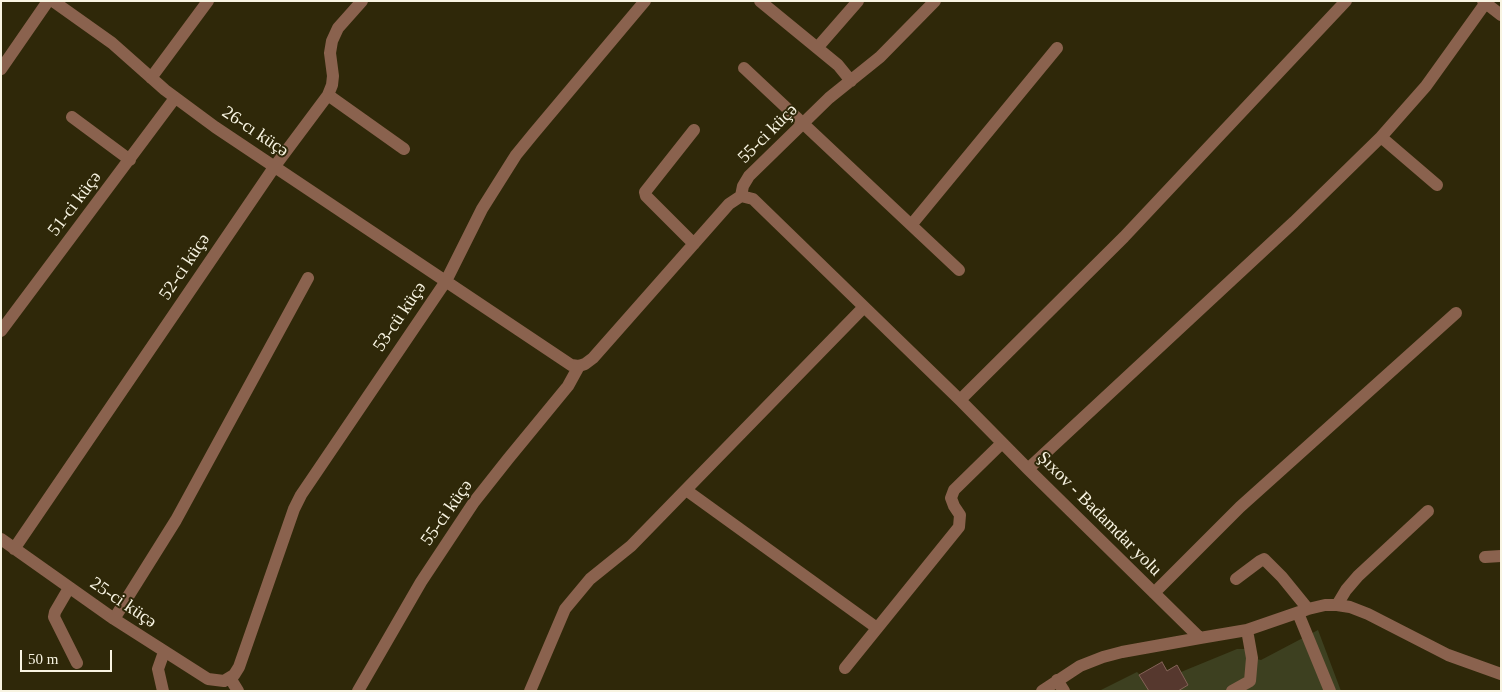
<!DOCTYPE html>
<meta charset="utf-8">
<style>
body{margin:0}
#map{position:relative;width:1502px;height:692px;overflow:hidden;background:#2f2809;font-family:"Times New Roman",serif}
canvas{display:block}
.frame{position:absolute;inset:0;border:2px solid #f8f4e2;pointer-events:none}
.scale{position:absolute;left:20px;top:650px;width:92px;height:22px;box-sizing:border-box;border:2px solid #f8f4e2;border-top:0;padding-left:6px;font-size:15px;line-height:18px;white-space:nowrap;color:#f8f4e2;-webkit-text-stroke:4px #2f2809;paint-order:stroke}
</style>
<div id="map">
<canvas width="1502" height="692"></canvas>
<div class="frame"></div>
<div class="scale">50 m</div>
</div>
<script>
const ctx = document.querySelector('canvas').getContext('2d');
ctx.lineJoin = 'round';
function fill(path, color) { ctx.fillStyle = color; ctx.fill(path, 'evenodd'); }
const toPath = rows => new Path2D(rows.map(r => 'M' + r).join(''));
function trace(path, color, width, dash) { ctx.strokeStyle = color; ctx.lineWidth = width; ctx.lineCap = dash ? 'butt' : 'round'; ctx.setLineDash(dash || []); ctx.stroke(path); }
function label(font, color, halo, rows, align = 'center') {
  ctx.font = font + ' "Times New Roman",serif'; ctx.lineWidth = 4; ctx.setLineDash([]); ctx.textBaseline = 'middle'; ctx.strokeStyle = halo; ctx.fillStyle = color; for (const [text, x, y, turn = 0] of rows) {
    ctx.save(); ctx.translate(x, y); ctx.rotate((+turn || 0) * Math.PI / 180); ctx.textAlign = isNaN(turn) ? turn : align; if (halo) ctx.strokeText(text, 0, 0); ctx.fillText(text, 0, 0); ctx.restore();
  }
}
const green = toPath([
 [1318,630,1341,691,1099,691,1137,672,1140,675,1162,662,1167,670,1177,665,1181,672,1237,649,1245,649,1252,658,1261,660]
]);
const building = toPath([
 [1162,662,1167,671,1177,665,1188,685,1178,691,1149,691,1139,675,1162,662]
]);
const minor = toPath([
 [53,1,112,43,165,90,215,127,571,365,579,366,585,364,593,358,729,204,741,196],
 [760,1,838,65,851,81],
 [1483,1,1501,15],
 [817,48,858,1],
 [744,68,959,270],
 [1,69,48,1],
 [151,78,208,1],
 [328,95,404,149],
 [72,117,130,160],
 [694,130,645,192,646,196,694,244],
 [1381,137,1437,185],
 [741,196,753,199,960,400,1028,469,1200,638,1247,630,1308,609,1325,605,1337,605,1350,607,1368,614,1448,655,1501,674],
 [741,196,743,186,749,176,829,98,880,57,935,1],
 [912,224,1057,48],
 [1,331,175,98],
 [960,400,1124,237,1346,1],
 [1028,469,1294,222,1381,137,1426,86,1487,1],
 [686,490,877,628],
 [1,539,114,619,208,679,224,681,234,675,239,667,294,509,301,495,446,281,482,209,516,155,534,133,645,1],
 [14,549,275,166,328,95,332,85,333,76,330,53,332,41,338,28,362,1],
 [1485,557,1501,556],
 [1236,579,1260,561,1264,559,1282,577,1308,609],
 [69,588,55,612,54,617,77,663],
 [1154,593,1240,507,1456,313],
 [1337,605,1346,590,1358,576,1428,511],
 [1298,613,1330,691],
 [114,619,176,520,308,278],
 [845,668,959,527,960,515,954,506,951,498,954,490,1002,443],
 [230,678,238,691],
 [1057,680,1064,691],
 [163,691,158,669,164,652],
 [358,691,421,582,474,502,508,459,568,386,579,366],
 [530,691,565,609,590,579,631,546,864,307],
 [1042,691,1080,666,1103,657,1122,652,1200,638],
 [1232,691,1250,681,1252,658,1247,630]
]);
const streetNames = [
 ["26-cı küçə",255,132,34],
 ["55-ci küçə",768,134,-45],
 ["51-ci küçə",75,204,-53],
 ["52-ci küçə",185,267,-56],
 ["53-cü küçə",400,317,-56],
 ["55-ci küçə",447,513,-55],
 ["Şıxov - Badamdar yolu",1099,514,45],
 ["25-ci küçə",123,603,34]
];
fill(green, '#3d4020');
fill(building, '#56382e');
trace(building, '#846257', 1);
trace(minor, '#8a624e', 12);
label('18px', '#f8f4e2', '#2f2809', streetNames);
</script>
